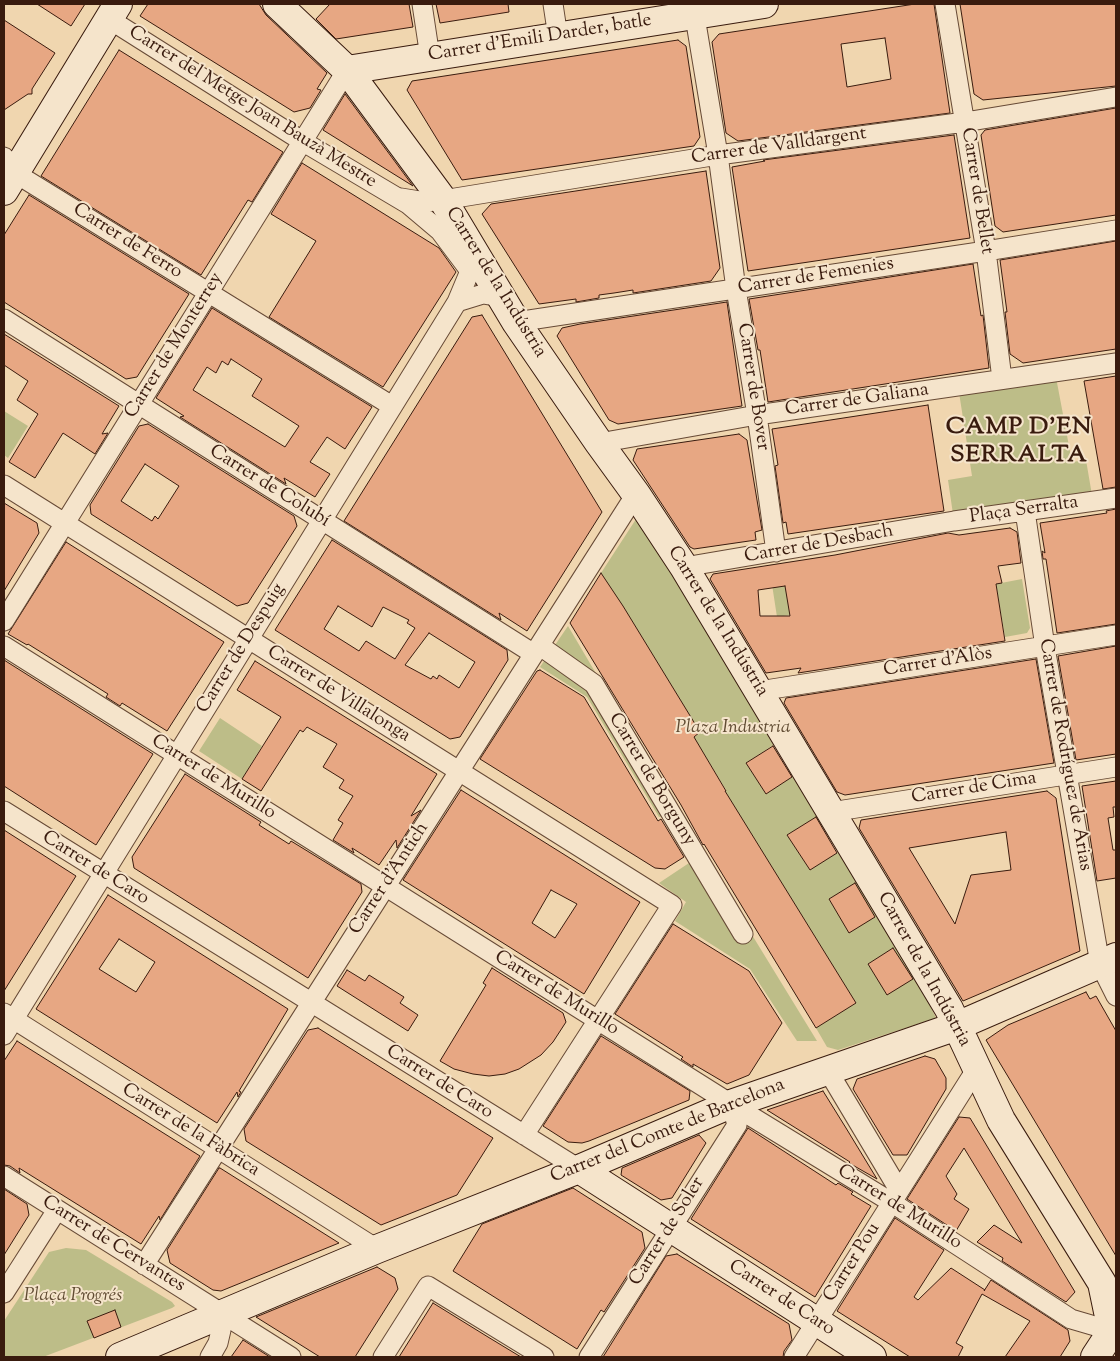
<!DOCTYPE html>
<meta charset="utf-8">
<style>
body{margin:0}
#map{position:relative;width:1120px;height:1361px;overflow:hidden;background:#f0d6af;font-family:"Sorts Mill Goudy",serif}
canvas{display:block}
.frame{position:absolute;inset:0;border:5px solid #391b0e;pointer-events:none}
</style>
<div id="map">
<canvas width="1120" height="1361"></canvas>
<div class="frame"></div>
</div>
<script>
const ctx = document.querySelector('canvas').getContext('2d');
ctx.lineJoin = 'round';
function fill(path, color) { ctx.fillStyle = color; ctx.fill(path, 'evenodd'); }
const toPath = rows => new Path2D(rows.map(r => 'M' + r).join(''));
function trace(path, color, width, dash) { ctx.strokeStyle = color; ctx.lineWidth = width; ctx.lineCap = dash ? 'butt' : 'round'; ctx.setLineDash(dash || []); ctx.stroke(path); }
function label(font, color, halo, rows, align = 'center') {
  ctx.font = font + ' "Sorts Mill Goudy",serif'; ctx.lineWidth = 4; ctx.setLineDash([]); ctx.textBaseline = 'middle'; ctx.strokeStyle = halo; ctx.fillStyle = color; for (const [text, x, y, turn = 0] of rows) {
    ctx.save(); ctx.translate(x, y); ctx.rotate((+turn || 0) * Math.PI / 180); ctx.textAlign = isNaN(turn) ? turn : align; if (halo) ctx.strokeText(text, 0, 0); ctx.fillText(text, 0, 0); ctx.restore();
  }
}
const green = toPath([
 [1055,372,1072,462,1086,460,1093,501,954,521,948,480,972,476,958,386],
 [4,411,28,426,8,458,4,455],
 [640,513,901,947,936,1018,838,1050,827,1047,816,1028,856,1003,725,791,726,790,695,739,693,738,699,734,700,732,623,606,601,573],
 [775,744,795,775,766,794,746,763],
 [816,817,838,852,810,870,787,835],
 [855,884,875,917,849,932,829,899],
 [893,948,912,979,887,994,868,964],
 [782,563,790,615,777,617,769,565],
 [1022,579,1030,628,1027,633,1005,637,996,584],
 [568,626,703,855,817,1041,797,1041,750,969,675,921,686,902,659,883,695,859,663,816,659,817,587,697,540,667],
 [220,718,262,746,242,779,199,751],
 [66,1248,86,1250,172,1302,175,1306,172,1308,43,1357,4,1357,4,1321,49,1252]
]);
const building = toPath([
 [37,4,85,4,71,26,37,4],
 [148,4,259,4,266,15,327,73,317,89,321,90,310,108,294,112,140,16,148,4],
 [330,4,409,4,413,27,336,39,316,19,330,4],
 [436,4,508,4,509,12,440,23,436,4],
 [915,4,934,4,950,113,738,141,726,133,712,42,719,34,915,4],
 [885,38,891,79,847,87,841,44,885,38],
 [960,4,1116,4,1116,86,983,100,974,94,960,4],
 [4,20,55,53,32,89,32,94,28,94,4,110,4,20],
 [678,40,686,46,700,137,694,146,462,180,407,90,412,81,678,40],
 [119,50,283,152,252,202,248,200,201,275,41,176,119,50],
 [345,94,413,186,323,130,345,94],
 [1116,108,1116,215,1003,232,995,226,981,135,985,130,1116,108],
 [954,135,970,238,748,271,732,167,765,161,763,160,954,135],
 [302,163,439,248,456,272,383,387,269,317,316,241,271,214,302,163],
 [706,171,720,268,711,281,633,293,633,290,614,293,599,295,599,298,576,302,576,299,539,304,482,214,491,204,706,171],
 [29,195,189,294,137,377,126,379,4,302,4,235,29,195],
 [1116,241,1116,349,1023,363,1010,354,1005,312,1007,312,1000,260,1116,241],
 [973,264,981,316,983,315,989,368,768,402,760,350,758,350,749,299,973,264],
 [727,302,742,406,618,424,609,420,557,336,562,328,580,324,727,302],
 [212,308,372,407,345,449,327,437,310,462,330,474,315,497,284,478,286,484,180,417,184,416,156,398,212,308],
 [231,359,262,379,252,396,299,426,285,447,193,390,207,367,216,373,222,361,228,365,231,359],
 [482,315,602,512,527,631,499,613,501,620,344,521,472,317,482,315],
 [4,334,119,406,102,434,108,433,95,454,63,433,35,478,9,462,38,414,17,400,28,381,4,365,4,334],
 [1116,376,1116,487,1103,489,1084,381,1116,376],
 [928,405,944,511,788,534,786,522,783,523,775,466,778,465,772,429,928,405],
 [148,424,294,516,297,526,248,603,237,606,91,514,90,505,139,426,148,424],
 [145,464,179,486,158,519,155,516,152,521,121,501,145,464],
 [739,434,747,440,762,530,755,532,756,540,694,549,690,547,633,460,637,449,739,434],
 [4,503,37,523,39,533,4,591,4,503],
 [1116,509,1116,624,1057,633,1046,559,1043,559,1042,551,1045,553,1040,523,1107,513,1106,511,1116,509],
 [1010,528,1017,532,1021,563,998,566,1002,583,996,584,1005,641,798,673,801,668,766,673,710,579,713,574,835,555,948,533,959,535,1010,528],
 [785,586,790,616,760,616,758,590,785,586],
 [332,540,507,650,508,660,460,737,450,739,275,630,332,540],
 [338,606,372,627,383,607,409,620,407,623,415,628,395,659,366,641,359,651,324,629,338,606],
 [429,633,475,662,459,688,439,675,437,679,433,676,431,679,405,665,429,633],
 [66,542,224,642,167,731,122,703,120,706,106,697,108,694,28,644,27,645,8,634,66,542],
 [601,573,623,606,700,732,694,737,726,791,725,791,856,1003,816,1028,704,844,703,845,681,805,570,623,601,573],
 [1116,646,1116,754,1076,760,1058,656,1116,646],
 [1036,659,1054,763,845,795,837,792,784,703,786,698,1036,659],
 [4,660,153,754,96,845,4,786,4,660],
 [255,661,437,774,411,816,421,810,397,848,396,840,379,865,352,848,354,853,333,840,343,823,338,820,353,796,339,788,344,780,323,767,337,744,307,727,303,732,300,730,261,791,242,779,281,717,237,690,255,661],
 [540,670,584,697,658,821,661,819,684,857,665,869,655,868,480,759,537,671,540,670],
 [773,746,792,777,766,794,746,763,773,746],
 [185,774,261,822,259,825,289,844,291,841,361,884,362,892,308,978,134,868,132,857,185,774],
 [1116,781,1116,807,1113,807,1114,817,1108,818,1113,850,1116,850,1116,878,1097,881,1082,786,1116,781],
 [461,790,640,902,584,994,403,880,461,790],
 [551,890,577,904,555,938,532,923,551,890],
 [1047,791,1056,798,1080,951,963,1001,859,828,861,820,1047,791],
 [1006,832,1011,870,971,875,955,924,909,848,1006,832],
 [816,817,837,853,810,870,787,835,816,817],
 [4,830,76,876,4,991,4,830],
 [855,883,875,917,849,933,829,899,855,883],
 [108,895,288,1009,239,1091,241,1092,238,1097,237,1092,217,1123,36,1009,108,895],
 [119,939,155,962,136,992,99,969,119,939],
 [673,924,749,971,782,1023,749,1075,727,1084,693,1064,693,1067,681,1059,683,1057,615,1014,673,924],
 [893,948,913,979,887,995,868,964,893,948],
 [492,968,563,1013,566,1022,553,1042,541,1055,519,1069,505,1074,489,1076,473,1074,454,1069,440,1061,486,985,483,983,492,968],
 [347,970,365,981,369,975,404,997,400,1003,418,1015,408,1031,337,986,347,970],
 [1086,992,1090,999,1096,996,1116,1031,1116,1256,986,1040,1008,1025,1086,992],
 [318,1028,493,1138,457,1195,381,1225,246,1141,244,1129,308,1030,318,1028],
 [601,1036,690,1091,689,1100,589,1141,582,1143,568,1142,543,1126,601,1036],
 [17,1041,200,1156,160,1220,159,1216,141,1244,19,1168,20,1173,10,1166,4,1165,4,1061,17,1041],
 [925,1056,935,1059,946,1078,946,1089,907,1155,893,1155,853,1089,857,1079,925,1056],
 [823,1091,846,1128,877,1179,849,1163,850,1162,767,1110,823,1091],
 [959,1117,970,1118,1075,1292,1066,1302,1002,1261,1003,1258,977,1242,994,1225,1022,1243,964,1148,946,1176,957,1194,954,1199,969,1209,956,1231,907,1199,959,1117],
 [748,1128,836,1185,838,1183,853,1192,851,1194,871,1206,815,1297,691,1219,748,1128],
 [699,1135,706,1143,672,1198,661,1200,621,1175,622,1168,699,1135],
 [219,1168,220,1168,339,1243,221,1291,213,1290,170,1263,167,1250,219,1168],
 [573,1188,642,1232,645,1248,604,1312,601,1310,577,1349,453,1271,482,1224,573,1188],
 [4,1189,27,1204,29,1215,4,1255,4,1189],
 [895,1218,944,1250,914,1297,918,1300,951,1268,985,1290,984,1291,991,1280,1068,1330,1070,1341,1060,1357,1005,1357,1030,1321,982,1294,956,1343,963,1347,958,1357,910,1357,837,1311,895,1218],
 [677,1254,789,1324,792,1340,784,1351,783,1357,603,1357,666,1256,677,1254],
 [377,1267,395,1278,398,1289,355,1357,320,1357,256,1317,377,1267],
 [433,1303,488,1337,521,1357,399,1357,433,1303],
 [115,1310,121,1327,94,1338,87,1321,115,1310],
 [243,1340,270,1357,231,1357,243,1340]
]);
const street = toPath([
 [422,4,430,57],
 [553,4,558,37],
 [945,4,986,251,1002,379],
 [693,5,718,155,736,289,757,415,776,552],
 [4,157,15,173,392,406],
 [401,198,426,202,443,200,718,155,965,122,1116,97],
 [457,302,483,294,501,297],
 [4,319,534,654],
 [516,322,986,251,1116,230],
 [599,443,757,415,1116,363],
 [4,485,672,905,524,1135],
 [1025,511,1045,647,1100,964,1116,996],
 [684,567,954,521,1116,498],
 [4,621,347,70],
 [4,646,731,1104,891,1202,1071,1319,1112,1331],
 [539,647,543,648,594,684,743,934],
 [759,691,1116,635],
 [4,811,579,1169],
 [831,812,1116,767],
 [4,1013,377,1249],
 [4,1035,457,302,470,271,440,231,408,204,302,141,109,19],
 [828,1071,899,1190],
 [4,1176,291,1357],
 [144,1265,636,494],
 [4,1293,57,1210],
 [210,1357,218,1343,221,1330,222,1314],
 [383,1357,428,1286,544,1357],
 [589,1357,737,1125,731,1104],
 [794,1357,977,1068]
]);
const secondary = toPath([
 [277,4,347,70,443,200,516,322,599,443,636,494,684,567,949,1009,1001,1120,1102,1283,1112,1331],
 [347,70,764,4],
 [4,191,118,4],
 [579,1169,872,1357],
 [120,1357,377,1249,579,1169,731,1104,957,1026,1116,957],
 [1095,1357,1112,1331,1116,1321]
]);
const streetNames = [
 ["Carrer d'Emili Darder, batle",540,39,-9],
 ["Carrer del Metge Joan Bauzà Mestre",252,108,32],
 ["Carrer de Valldargent",779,147,-8],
 ["Carrer de Bellet",976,191,81],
 ["Carrer de Ferro",127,242,32],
 ["Carrer de Femenies",816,277,-9],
 ["Carrer de la Indústria",495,283,58],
 ["Carrer de Monterrey",175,346,-58],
 ["Carrer de Bover",752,387,81],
 ["Carrer de Galiana",857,401,-8],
 ["Carrer de Colubí",269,487,32],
 ["Plaça Serralta",1024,511,-8],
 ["Carrer de Desbach",819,545,-10],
 ["Carrer de la Indústria",717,622,58],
 ["Carrer de Despuig",242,649,-58],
 ["Carrer d'Alòs",938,663,-9],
 ["Carrer de Villalonga",338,695,32],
 ["Carrer de Rodríguez de Arias",1064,755,80],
 ["Carrer de Murillo",213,778,32],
 ["Carrer de Borguny",651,780,59],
 ["Carrer de Cima",974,789,-9],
 ["Carrer de Caro",95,869,32],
 ["Carrer d'Antich",390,879,-57],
 ["Carrer de la Indústria",923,970,61],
 ["Carrer de Murillo",556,994,32],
 ["Carrer de Caro",439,1083,32],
 ["Carrer de la Fàbrica",190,1131,32],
 ["Carrer del Comte de Barcelona",668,1132,-22],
 ["Carrer de Murillo",899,1208,32],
 ["Carrer de Soler",668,1232,-58],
 ["Carrer de Cervantes",113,1245,32],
 ["Carrer Pou",853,1263,-58],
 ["Carrer de Caro",781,1299,33]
];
const parkNames = [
 ["Plaza Industria",733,729],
 ["Plaça Progrés",73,1297]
];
const districtNames = [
 ["CAMP D'EN",1019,429],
 ["SERRALTA",1019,457]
];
fill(green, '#bdbd88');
fill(building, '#e7a783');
trace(building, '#391b0e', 1);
trace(street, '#674a36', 21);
trace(secondary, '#391b0e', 30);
trace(street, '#f5e4cb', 19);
trace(secondary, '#f5e4cb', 28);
label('19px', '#391b0e', '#f5e4cb', streetNames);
label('italic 19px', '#614c33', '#f5e4cb', parkNames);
ctx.letterSpacing = '1px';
label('bold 24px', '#391b0e', '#f5e4cb', districtNames);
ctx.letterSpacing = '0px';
</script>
